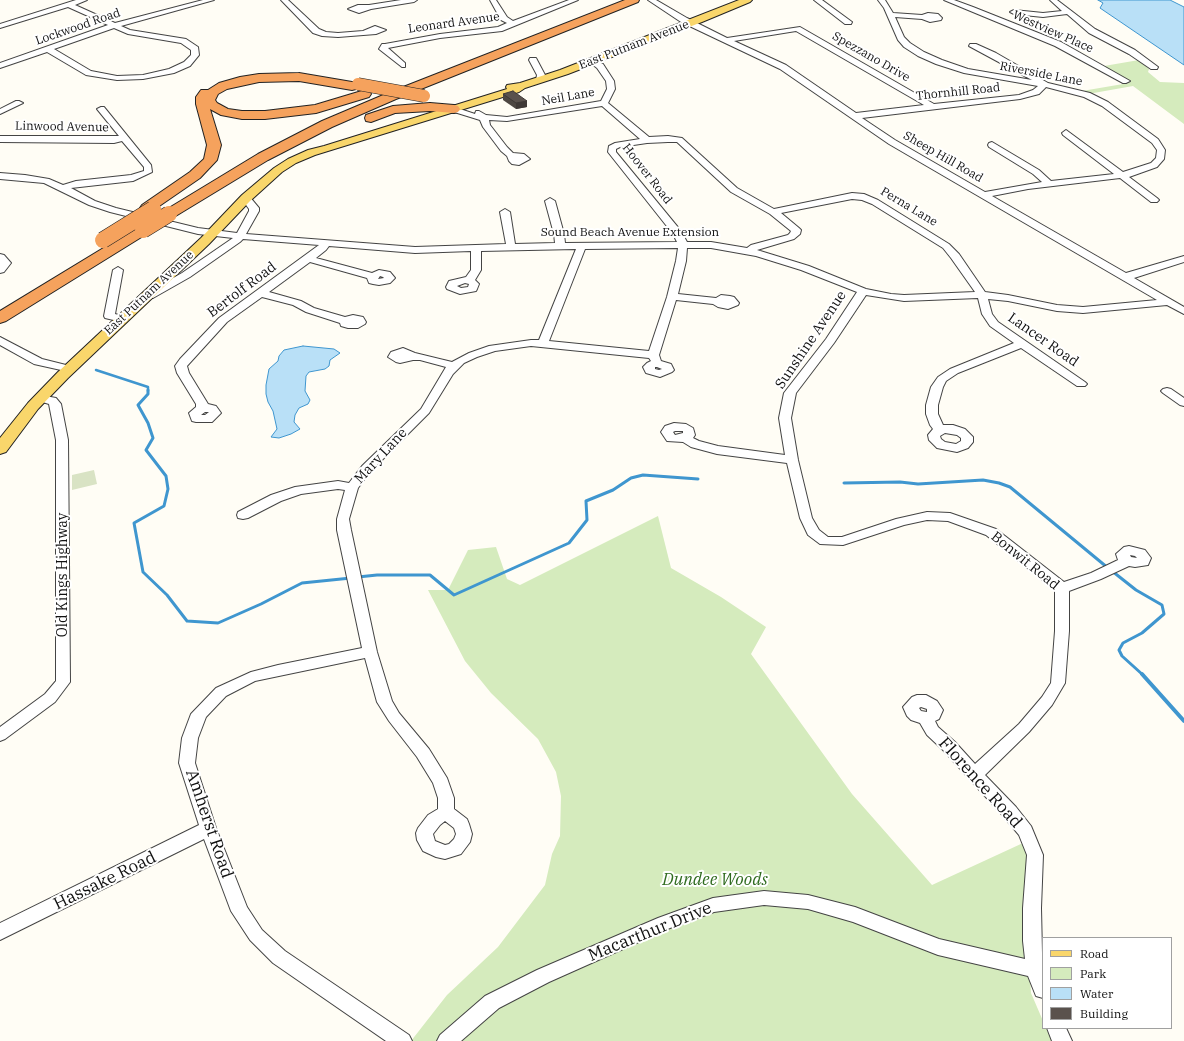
<!DOCTYPE html>
<style>
body{margin:0}
#map{position:relative;width:1184px;height:1041px;overflow:hidden;background:#fffdf5;font-family:"IBM Plex Serif",serif}
canvas{display:block}
.legend{position:absolute;left:1042px;top:937px;width:130px;height:92px;box-sizing:border-box;background:#fff;border:1px solid #a0a0a0;margin:0;padding:5px 7px;list-style:none;font-size:12px;color:#111}
.legend li{display:flex;align-items:center;gap:8px;height:20px}
.legend b{width:20px;border:1px solid #a0a0a0}
</style>
<div id="map">
<canvas width="1184" height="1041"></canvas>
<ul class="legend">
<li><b style="height:5px;background:#f9d66b"></b>Road</li>
<li><b style="height:11px;background:#d5ebbd"></b>Park</li>
<li><b style="height:11px;background:#b9e0f7"></b>Water</li>
<li><b style="height:11px;background:#5a524d"></b>Building</li>
</ul>
</div>
<script>
const ctx = document.querySelector('canvas').getContext('2d');
ctx.lineJoin = 'round';
function fill(path, color) { ctx.fillStyle = color; ctx.fill(path, 'evenodd'); }
const toPath = rows => new Path2D(rows.map(r => 'M' + r).join(''));
function trace(path, color, width, dash) { ctx.strokeStyle = color; ctx.lineWidth = width; ctx.lineCap = dash ? 'butt' : 'round'; ctx.setLineDash(dash || []); ctx.stroke(path); }
function label(font, color, halo, rows, align = 'center') {
  ctx.font = font + ' "IBM Plex Serif",serif'; ctx.lineWidth = 4; ctx.setLineDash([]); ctx.textBaseline = 'middle'; ctx.strokeStyle = halo; ctx.fillStyle = color; for (const [text, x, y, turn = 0] of rows) {
    ctx.save(); ctx.translate(x, y); ctx.rotate((+turn || 0) * Math.PI / 180); ctx.textAlign = isNaN(turn) ? turn : align; if (halo) ctx.strokeText(text, 0, 0); ctx.fillText(text, 0, 0); ctx.restore();
  }
}
const green = toPath([
 [1139,60,1149,69,1148,72,1160,82,1184,83,1184,124,1133,86,1088,94,1082,91,1129,83,1104,66],
 [658,516,671,568,721,597,766,627,751,654,852,794,932,885,1023,843,1030,867,1028,941,1031,993,1043,1021,1043,1028,1046,1028,1052,1041,411,1041,447,995,498,947,545,885,552,854,560,836,561,796,556,772,538,739,491,693,465,661,428,590,448,590,468,550,496,547,507,579,520,585]
]);
const cemetery = toPath([
 [94,470,97,484,72,490,72,475]
]);
const water = toPath([
 [1098,0,1170,0,1184,7,1184,65,1100,8,1103,3,1098,0],
 [303,346,334,349,340,353,330,360,329,366,325,369,309,372,306,376,305,391,310,400,308,404,299,408,295,415,294,422,300,429,291,434,279,438,271,437,277,429,273,411,268,402,266,394,266,385,269,369,278,361,279,356,284,350,303,346]
]);
const streamFar2 = toPath([
 [96,370,148,387,148,391]
]);
const streamFar1 = toPath([
 [148,390,148,394,138,405,148,423,153,438,146,450,166,476,168,489,164,506,134,523,143,572,167,595,187,621,218,623,261,604,302,583,351,578],
 [844,483,900,482,918,484,983,480,999,483,1010,487,1108,568],
 [1112,571,1136,590,1162,605,1164,614,1142,633,1123,643,1119,650,1122,656,1143,675],
 [358,577,377,575,430,575,454,595,569,543,587,520,586,501,613,490,631,478,643,475,698,479]
]);
const stream = toPath([
 [1142,674,1184,721]
]);
const minor = toPath([
 [76,0,87,0,75,5,115,23,203,0,214,0,121,26,130,30,186,39,198,47,199,55,190,66,174,73,143,79,117,80,86,75,47,52,0,68,0,63,108,25,68,7,0,28,0,24,76,0],
 [114,28,128,34,181,43,191,50,191,55,184,62,169,69,143,75,117,76,91,71,54,49,114,28],
 [281,0,288,0,319,29,326,32,338,33,363,31,375,26,386,30,376,34,338,37,322,36,313,33,281,0],
 [401,0,417,0,414,2,371,9,359,13,348,9,358,5,369,5,401,0],
 [490,0,496,0,507,17,513,21,569,0,578,0,502,31,440,38,388,48,405,63,405,67,402,67,379,49,382,44,385,44,440,34,498,27,507,23,501,20,490,0],
 [648,0,656,0,687,18,727,38,800,27,934,104,1019,95,1033,90,1038,86,964,73,936,64,918,56,904,47,898,40,884,8,878,0,885,0,893,13,922,15,928,13,938,14,942,18,941,20,930,22,922,19,895,17,904,37,910,43,924,52,942,60,968,69,1032,80,969,46,970,44,976,44,996,53,1048,83,1090,93,1108,102,1158,139,1165,150,1164,159,1157,167,1129,177,1157,198,1159,200,1157,202,1151,202,1120,178,1028,189,992,196,1126,273,1184,256,1184,262,1134,278,1184,307,1184,314,1167,305,1083,313,1057,311,1008,301,988,299,992,314,998,322,1085,382,1087,384,1085,386,1077,386,1021,348,958,373,946,381,943,387,938,405,938,414,943,425,953,425,965,429,973,437,973,442,968,448,957,452,937,448,929,440,928,435,933,429,930,425,926,414,926,405,931,387,938,377,950,369,1014,343,990,326,982,314,978,298,904,301,866,295,834,343,796,393,791,418,798,460,812,518,819,530,828,537,842,537,896,519,927,512,950,513,996,529,1064,582,1091,573,1118,560,1116,554,1124,547,1129,546,1145,550,1151,558,1148,565,1135,567,1129,566,1101,579,1069,591,1069,631,1065,683,1052,705,1029,732,985,775,1016,807,1031,826,1043,855,1041,908,1043,998,1036,996,1028,976,938,955,853,922,808,909,764,905,714,912,670,928,549,982,499,1008,461,1041,437,1041,440,1035,485,996,537,970,658,918,713,898,764,891,808,895,855,907,939,939,1025,959,1023,941,1023,908,1027,855,1019,835,1004,817,943,750,927,735,920,723,911,720,907,716,903,707,912,697,917,695,926,695,937,701,943,710,939,719,935,721,938,727,955,742,975,764,1019,724,1042,697,1051,683,1055,631,1055,590,986,535,948,521,927,520,904,525,843,545,820,544,808,535,800,518,787,463,717,454,691,447,683,442,667,441,661,432,665,426,674,423,686,424,693,428,695,435,693,438,699,441,718,446,785,455,779,418,784,393,826,339,857,292,801,270,756,256,711,248,687,248,686,261,678,294,716,298,721,295,730,296,734,297,739,303,738,305,728,309,718,307,713,304,676,300,659,355,661,361,671,364,674,370,672,372,660,377,646,373,643,367,647,363,651,361,649,358,531,346,495,351,477,357,464,363,453,374,429,413,370,472,358,488,349,519,351,530,377,652,392,701,399,713,429,749,447,778,454,798,454,809,467,819,469,824,472,834,470,842,461,854,445,859,436,857,423,851,417,840,416,833,418,828,428,815,438,809,438,798,433,783,417,757,389,721,377,702,365,658,255,681,226,696,206,717,198,738,195,763,216,828,247,907,262,930,285,951,409,1035,412,1041,386,1041,273,963,250,940,231,911,204,839,0,940,0,923,199,825,179,763,182,738,191,714,216,688,251,672,278,665,362,648,337,530,337,519,345,490,338,489,301,494,281,501,248,518,243,519,238,518,237,515,238,512,271,495,295,487,338,481,349,483,362,466,421,409,446,367,420,360,413,360,400,363,396,362,388,357,391,352,403,348,415,353,452,362,469,353,489,346,531,340,539,340,576,249,481,251,481,270,475,280,479,284,477,289,476,291,460,294,447,289,446,287,449,281,466,277,471,270,471,251,415,253,329,246,326,250,316,258,372,273,379,270,390,272,395,278,390,283,379,285,373,284,369,283,367,278,310,262,269,292,301,301,314,308,345,317,353,315,363,317,366,322,365,324,358,328,348,328,341,326,340,323,306,312,293,305,262,297,227,322,187,366,189,373,208,404,216,406,221,413,212,422,196,422,192,421,189,413,196,407,196,404,177,373,175,366,180,359,219,318,319,245,243,239,240,242,190,277,153,298,145,298,144,296,145,294,182,273,233,238,198,234,110,212,89,205,44,183,0,179,0,173,25,175,49,179,63,185,76,181,131,175,144,171,144,167,122,141,114,143,0,142,0,136,119,136,97,109,101,107,104,107,151,165,152,172,133,181,71,188,95,201,116,208,198,228,237,233,249,211,249,209,241,198,246,195,249,196,259,208,259,211,246,234,415,247,506,244,500,212,505,209,510,212,515,244,555,243,554,234,545,201,550,198,555,201,564,234,565,243,677,242,673,234,608,152,609,146,615,143,640,139,602,106,507,121,489,120,490,125,507,147,513,153,524,154,530,159,519,165,512,164,509,161,507,156,501,151,483,127,480,120,451,111,450,109,454,107,475,114,476,111,479,111,486,115,507,117,601,101,607,89,606,81,597,68,588,61,592,59,603,64,614,81,615,89,608,103,649,137,668,136,682,138,737,188,774,209,852,193,864,194,878,200,949,244,959,254,985,292,1008,295,1057,305,1083,307,1157,300,889,144,780,69,681,22,648,0],
 [796,31,924,105,856,113,786,65,734,41,796,31],
 [1046,87,1084,97,1102,106,1152,143,1157,150,1156,158,1151,163,1123,172,1066,130,1062,133,1063,135,1114,174,1051,181,1039,170,992,142,989,143,988,145,989,147,1033,174,1042,182,985,192,895,140,862,118,1020,99,1039,94,1046,87],
 [668,142,677,142,731,192,770,214,791,231,790,233,788,235,751,245,747,248,711,242,687,242,681,231,616,152,616,149,620,147,647,143,668,142],
 [852,199,862,200,872,204,943,248,951,258,975,292,904,295,891,294,866,289,809,266,757,250,794,239,800,234,801,230,799,228,781,213,852,199],
 [678,248,676,261,667,297,649,351,549,341,585,249,678,248],
 [380,276,383,277,384,278,378,279,380,276],
 [465,283,469,284,468,287,461,288,457,286,465,283],
 [655,367,657,367,662,369,659,370,655,369,655,367],
 [205,412,209,412,205,415,201,415,205,412],
 [675,431,683,431,683,433,675,435,673,432,675,431],
 [945,433,957,435,961,438,961,441,956,444,945,442,941,439,940,436,945,433],
 [1130,555,1135,556,1137,558,1131,557,1130,555],
 [921,707,927,709,927,712,921,711,919,708,921,707],
 [445,821,454,828,456,834,454,839,449,844,445,845,435,841,433,834,440,825,445,821],
 [814,0,822,0,852,22,851,24,845,24,814,0],
 [944,0,954,0,973,7,1061,42,1130,81,1126,83,1123,83,1055,46,944,0],
 [1050,0,1057,0,1095,29,1135,50,1158,67,1157,69,1151,69,1129,54,1089,33,1067,14,1043,17,1014,14,1010,12,1014,10,1043,13,1062,11,1050,0],
 [530,58,536,58,545,75,543,82,537,82,536,80,537,75,529,60,530,58],
 [16,101,19,101,23,103,0,114,0,109,16,101],
 [0,254,4,255,11,263,4,272,0,273,0,254],
 [118,267,123,270,115,314,126,317,127,319,122,322,105,318,104,316,113,270,118,267],
 [0,337,42,359,74,367,76,369,70,372,34,364,0,345,0,337],
 [1167,388,1171,389,1184,398,1184,406,1180,405,1163,393,1161,391,1163,389,1167,388],
 [40,395,56,398,61,404,68,440,70,682,55,702,5,739,0,741,0,727,45,694,56,681,56,440,49,404,36,400,34,398,36,396,40,395],
 [1047,1028,1066,1028,1072,1041,1052,1041,1047,1028]
]);
const major = toPath([
 [739,0,752,0,750,2,702,22,568,74,525,88,519,92,315,155,296,163,282,172,250,201,209,244,68,378,38,409,6,452,0,454,0,438,28,403,58,372,201,238,242,195,274,168,288,159,308,150,324,146,507,89,506,87,507,85,520,83,560,70,739,0]
]);
const highway = toPath([
 [625,0,639,0,638,2,396,99,332,127,268,160,174,217,169,218,164,217,162,214,164,211,258,154,322,121,388,93,625,0],
 [299,73,352,82,356,83,358,86,356,89,352,90,299,81,259,82,227,89,218,94,215,100,217,103,228,109,242,111,265,111,315,105,365,90,369,91,371,94,369,97,316,113,265,119,242,119,221,115,210,109,221,145,217,160,200,178,152,211,147,212,142,211,140,208,142,205,190,172,204,159,207,145,196,104,196,97,201,90,208,90,219,83,240,77,259,74,299,73],
 [430,103,454,105,458,106,460,109,458,112,454,113,430,111,395,113,371,122,366,121,365,118,366,115,393,106,430,103],
 [143,226,148,227,150,230,148,233,6,321,0,323,0,311,138,227,143,226]
]);
const highwayBridgeFar1 = toPath([
 [358,84,424,96]
]);
const highwayBridge = toPath([
 [143,230,169,214],
 [103,240,153,209]
]);
const wall = toPath([
 [503,94,527,101,527,107,516,109,503,100]
]);
const shadedWall = toPath([
 [527,101,527,107,516,109,516,103]
]);
const building = toPath([
 [513,91,527,101,516,103,503,94,513,91]
]);
const farStreetnames = [
 ["Leonard Avenue",454,23,-8],
 ["Lockwood Road",78,27,-19],
 ["Westview Place",1053,32,24],
 ["East Putnam Avenue",634,45,-21],
 ["Spezzano Drive",871,57,30],
 ["Riverside Lane",1041,74,11],
 ["Thornhill Road",958,92,-6],
 ["Neil Lane",568,97,-10],
 ["Linwood Avenue",62,127,1],
 ["Sheep Hill Road",943,157,30],
 ["Hoover Road",647,174,52],
 ["Perna Lane",909,207,31],
 ["Sound Beach Avenue Extension",630,233],
 ["East Putnam Avenue",149,293,-43]
];
const streetNames = [
 ["Bertolf Road",242,290,-37],
 ["Sunshine Avenue",811,340,-56],
 ["Lancer Road",1043,340,35],
 ["Mary Lane",381,456,-47],
 ["Bonwit Road",1025,561,39],
 ["Old Kings Highway",63,575,-90]
];
const nearStreetnames = [
 ["Florence Road",980,783,48],
 ["Amherst Road",209,824,71],
 ["Hassake Road",105,881,-26],
 ["Macarthur Drive",650,932,-22]
];
const nearParknames = [
 ["Dundee Woods",715,880]
];
fill(green, '#d5ebbd');
fill(cemetery, '#d9e3c4');
fill(water, '#b9e0f7');
trace(water, '#3f96cf', 1);
trace(streamFar2, '#3f96cf', 2.5);
trace(streamFar1, '#3f96cf', 3);
trace(stream, '#3f96cf', 4);
trace(minor, '#444', 2);
trace(major, '#222', 2);
trace(highway, '#222', 2);
fill(minor, '#fff');
fill(major, '#f9d66b');
fill(highway, '#f5a25d');
trace(highwayBridgeFar1, '#222', 13, []);
trace(highwayBridge, '#222', 17, []);
trace(highwayBridgeFar1, '#f5a25d', 12);
trace(highwayBridge, '#f5a25d', 16);
fill(wall, '#4d4742');
fill(shadedWall, '#3f3936');
fill(building, '#5a524d');
trace(building, '#3f3936', 1);
label('12px', '#111', '#fff', farStreetnames);
label('14px', '#111', '#fff', streetNames);
label('17px', '#111', '#fff', nearStreetnames);
label('italic 17px', '#2f6b1f', '#fff', nearParknames);
</script>
